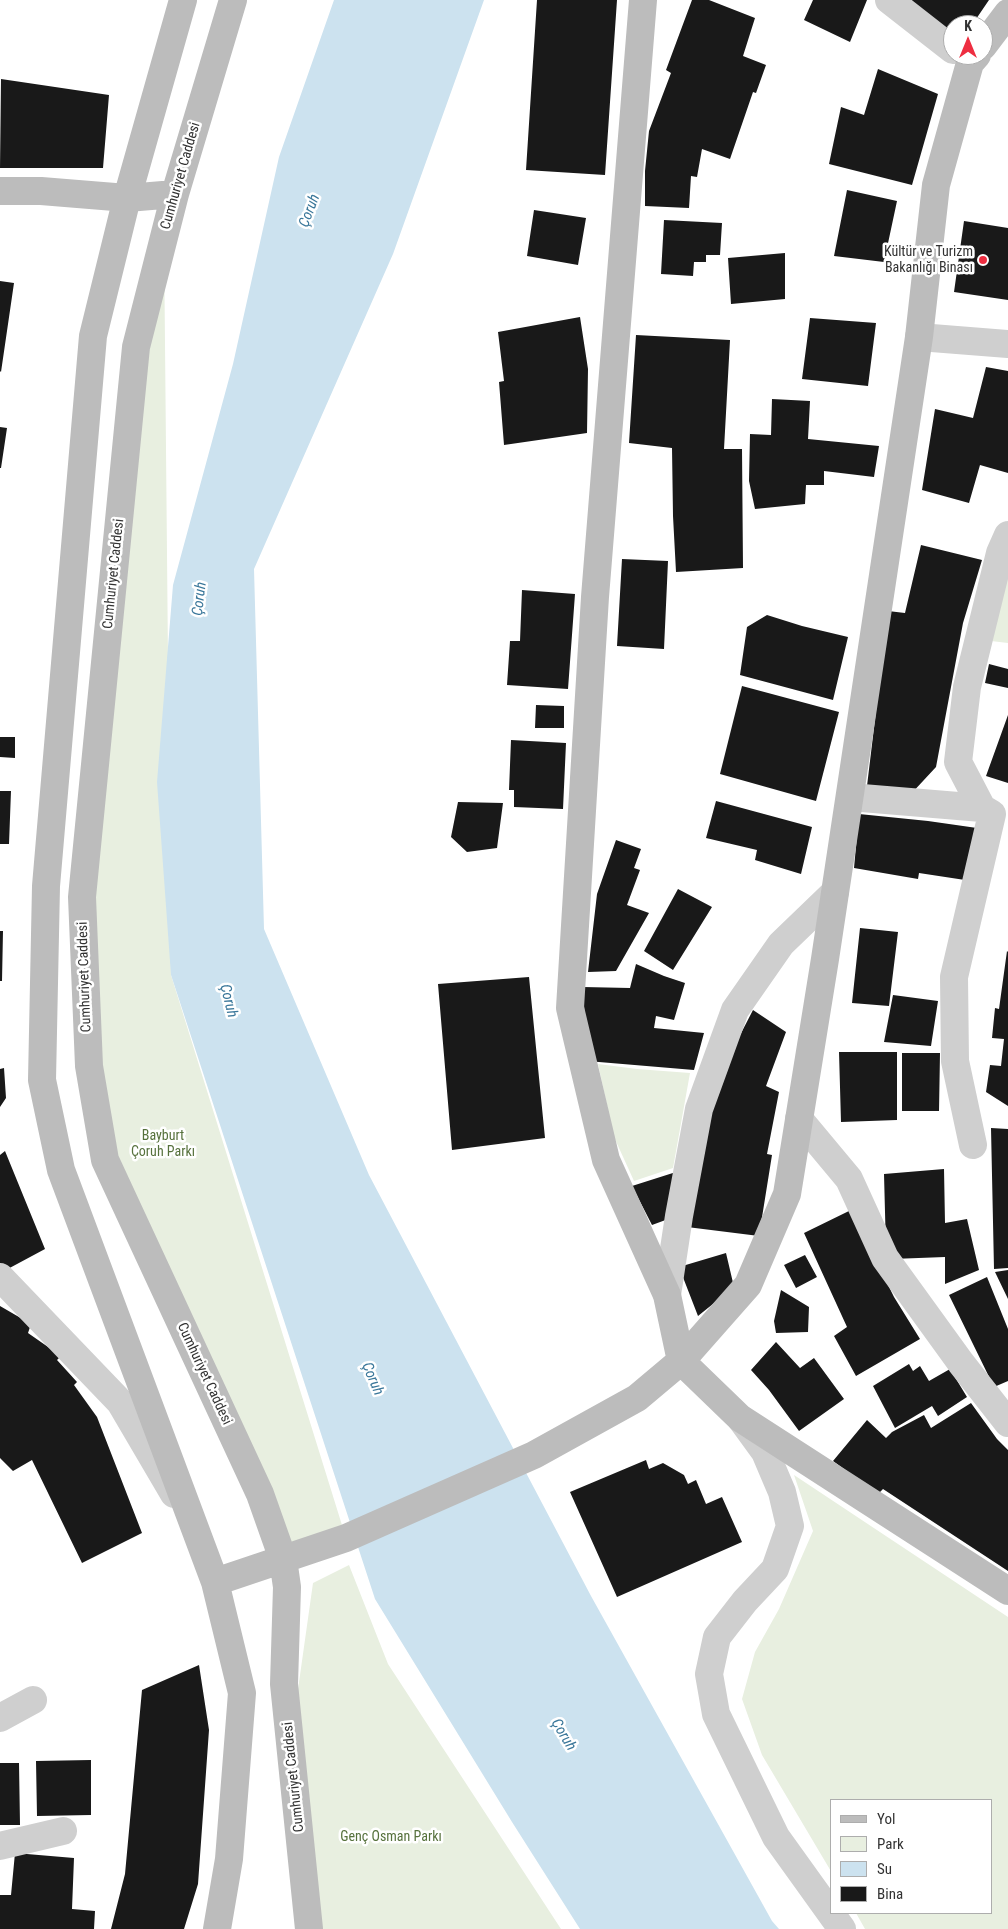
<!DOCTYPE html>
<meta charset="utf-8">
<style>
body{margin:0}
#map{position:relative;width:1008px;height:1929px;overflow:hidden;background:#fff;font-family:"Roboto Condensed",sans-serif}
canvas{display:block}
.legend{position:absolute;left:830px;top:1799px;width:162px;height:115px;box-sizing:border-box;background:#fff;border:1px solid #adadad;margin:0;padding:6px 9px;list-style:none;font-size:15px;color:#323232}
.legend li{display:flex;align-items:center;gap:10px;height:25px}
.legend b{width:25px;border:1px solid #adadad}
.north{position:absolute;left:943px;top:15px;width:50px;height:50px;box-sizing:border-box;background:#fff;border:1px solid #adadad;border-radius:50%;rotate:0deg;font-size:14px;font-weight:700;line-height:20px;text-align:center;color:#323232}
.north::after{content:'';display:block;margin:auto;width:18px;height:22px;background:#ee2e41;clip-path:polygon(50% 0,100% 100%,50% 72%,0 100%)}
</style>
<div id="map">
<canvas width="1008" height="1929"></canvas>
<ul class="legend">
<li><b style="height:6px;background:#bcbcbc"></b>Yol</li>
<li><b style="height:14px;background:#e8efe0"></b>Park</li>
<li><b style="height:14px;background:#cce2ef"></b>Su</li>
<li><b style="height:14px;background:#191919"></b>Bina</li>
</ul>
<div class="north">K</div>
</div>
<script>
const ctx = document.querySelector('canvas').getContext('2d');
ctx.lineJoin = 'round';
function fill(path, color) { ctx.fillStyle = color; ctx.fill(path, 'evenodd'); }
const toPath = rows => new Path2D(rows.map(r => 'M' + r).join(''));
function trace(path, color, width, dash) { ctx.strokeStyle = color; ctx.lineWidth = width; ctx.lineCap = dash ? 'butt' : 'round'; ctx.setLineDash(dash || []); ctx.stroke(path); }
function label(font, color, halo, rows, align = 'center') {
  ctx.font = font + ' "Roboto Condensed",sans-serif'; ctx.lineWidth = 5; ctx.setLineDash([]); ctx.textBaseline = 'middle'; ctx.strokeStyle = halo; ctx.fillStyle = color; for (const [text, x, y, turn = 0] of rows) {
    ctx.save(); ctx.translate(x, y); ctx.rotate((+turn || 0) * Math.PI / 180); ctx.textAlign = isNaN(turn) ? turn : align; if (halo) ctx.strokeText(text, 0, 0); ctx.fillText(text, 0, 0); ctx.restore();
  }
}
const green = toPath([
 [164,238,171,975,346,1538,283,1559,105,1160,84,880,113,585],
 [1008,573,1008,643,991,641],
 [598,1064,637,1069,690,1073,673,1168,634,1181,614,1137],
 [794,1475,1008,1617,1008,1929,865,1929,856,1913,992,1913,992,1800,832,1800,832,1873,762,1755,742,1699,755,1652,779,1609,813,1531],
 [349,1565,388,1664,561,1929,309,1929,290,1746,313,1583]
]);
const water = toPath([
 [334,0,484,0,393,254,254,569,264,929,369,1175,591,1596,772,1921,779,1929,580,1929,512,1822,375,1599,171,975,157,782,173,585,233,364,279,157]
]);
const building = toPath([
 [537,0,617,0,605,175,526,170],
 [692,0,709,0,755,18,743,56,766,65,756,93,753,92,730,159,702,149,697,177,691,176,689,208,645,206,645,171,649,131,671,73,666,70],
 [813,0,867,0,850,42,804,20],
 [897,0,989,0,972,25,953,25,953,44],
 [878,69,938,94,912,185,829,164,841,107,864,115],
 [1,79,109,95,103,168,0,168],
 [847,190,897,201,884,262,834,256],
 [534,210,586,218,578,265,527,256],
 [664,220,722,223,720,255,706,255,706,262,694,262,693,276,661,274],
 [964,221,1008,228,1008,300,954,292],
 [785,253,785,299,731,304,728,258],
 [0,281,14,283,1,372,0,371],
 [580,317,588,369,587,433,504,445,499,382,504,381,498,332],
 [810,318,876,323,868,386,802,379],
 [636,335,730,340,724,449,742,449,743,568,676,572,673,516,672,448,629,443],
 [986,367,1008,371,1008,473,980,465,969,503,922,490,935,409,973,418],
 [772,399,810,401,808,439,879,446,874,477,824,471,824,485,806,485,805,504,755,509,749,481,750,434,771,435],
 [0,427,7,428,1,468,0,468],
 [921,545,982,560,963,623,936,767,910,795,867,786,888,611,905,613],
 [622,559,668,561,664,649,617,646],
 [522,590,575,594,568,689,507,685,510,641,520,641],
 [767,615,802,626,848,637,833,700,740,675,747,627],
 [989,664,1008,669,1008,688,985,683],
 [742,686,839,712,816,801,720,774],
 [536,705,564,706,564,728,535,728],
 [1008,715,1008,783,986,776],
 [0,737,15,737,15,758,0,757],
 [511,740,566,743,563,809,514,807,514,790,509,790],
 [0,791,11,791,9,844,0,844],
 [716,801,812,827,801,874,755,860,757,850,706,838],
 [458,802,503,803,497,848,467,852,451,837],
 [859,814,928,821,977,828,965,880,919,873,918,879,854,868],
 [616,840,641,849,634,868,640,870,627,905,649,913,616,971,588,972,597,894],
 [678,889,712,907,673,970,644,951],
 [860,928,898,932,889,1006,852,1003],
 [0,931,3,931,2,981,0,981],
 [1007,951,1008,952,1008,1106,986,1092,990,1065,1001,1066,1004,1039,992,1038,995,1008,999,1009],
 [636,964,664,976,685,983,674,1020,656,1016,654,1028,704,1033,694,1070,587,1061,583,987,630,988],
 [529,977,545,1138,452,1150,438,984],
 [893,995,938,1001,931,1046,884,1042],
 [753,1010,786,1032,766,1086,779,1092,767,1154,772,1155,759,1236,687,1227,700,1143,722,1070],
 [839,1052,897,1052,897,1120,841,1122],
 [902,1053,940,1053,939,1111,902,1111],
 [4,1068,6,1098,0,1107,0,1069],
 [991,1128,1008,1129,1008,1268,994,1269],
 [5,1151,45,1249,4,1271,0,1267,0,1155],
 [944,1169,945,1223,967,1219,979,1270,945,1284,945,1257,892,1259,886,1250,884,1174],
 [676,1172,671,1218,652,1225,632,1186],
 [851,1210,894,1297,920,1339,856,1376,834,1336,847,1327,804,1233],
 [726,1253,734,1287,698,1316,679,1267],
 [805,1255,817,1277,796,1288,784,1265],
 [1008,1270,1008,1299,995,1272],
 [987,1277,1008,1329,1008,1381,994,1387,949,1295],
 [781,1290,809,1307,808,1332,776,1333,774,1321],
 [0,1306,31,1324,28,1333,61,1356,57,1360,77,1382,74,1385,97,1417,142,1533,82,1563,32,1460,13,1471,0,1458],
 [776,1342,800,1368,814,1358,844,1399,799,1431,769,1390,751,1370],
 [909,1364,913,1371,920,1366,929,1381,950,1369,967,1397,938,1416,932,1406,895,1428,873,1386],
 [971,1403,997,1439,1008,1450,1008,1571,883,1489,878,1494,833,1461,867,1420,886,1438,892,1432,924,1415,931,1428],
 [646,1460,649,1469,663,1463,684,1475,688,1484,696,1480,706,1504,722,1497,742,1542,617,1597,570,1492],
 [199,1665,209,1730,198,1884,184,1929,111,1929,125,1874,142,1690],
 [91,1760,91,1815,37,1816,36,1761],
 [0,1763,19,1763,20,1825,0,1825],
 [15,1853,74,1858,72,1909,95,1911,94,1929,0,1929,0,1895,11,1895]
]);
const street = toPath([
 [889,0,953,50],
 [919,337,1008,344],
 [850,797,982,808],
 [799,1119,849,1179,885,1258,961,1363,1008,1423],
 [973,1145,955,1061,954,977,992,814,982,808,958,762,967,687,1000,553,1008,535],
 [0,1277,120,1402,174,1494],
 [667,1295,679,1216,699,1109,735,1010,781,944,835,892],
 [741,1419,765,1452,782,1492,790,1526,775,1569,745,1601,717,1637,709,1674,716,1714,776,1837,842,1929],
 [0,1718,33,1700],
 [0,1846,63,1831]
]);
const secondary = toPath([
 [183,0,127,198,93,336,46,886,42,1080,61,1170,215,1582,242,1693,229,1859,217,1929],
 [233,0,175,194,136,347,82,897,89,1066,105,1160,260,1494,283,1559,287,1587,284,1684,309,1929],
 [643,0,595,597,570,1008,606,1160,667,1295,681,1361,740,1418,1008,1591],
 [983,46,1008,13],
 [0,191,41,191,127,198,175,194],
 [215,1582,346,1538,534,1455,637,1398,681,1361,748,1285,787,1194,825,959,919,337,936,185,970,63,977,55]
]);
const markers = [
 [983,260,5,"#ee2e41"]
];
const streetNames = [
 ["Cumhuriyet Caddesi",181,176,-74],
 ["Cumhuriyet Caddesi",114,574,-84],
 ["Cumhuriyet Caddesi",85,977,-92],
 ["Cumhuriyet Caddesi",204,1374,65],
 ["Cumhuriyet Caddesi",294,1777,-96]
];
const poiNames = [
 ["Kültür ve Turizm",973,252],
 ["Bakanlığı Binası",973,268]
];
const parkNames = [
 ["Bayburt",163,1136],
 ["Çoruh Parkı",163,1152],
 ["Genç Osman Parkı",391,1837]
];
const waterNames = [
 ["Çoruh",310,211,-69],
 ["Çoruh",200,599,-83],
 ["Çoruh",228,1001,76],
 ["Çoruh",372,1379,67],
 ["Çoruh",563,1735,59]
];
fill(green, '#e8efe0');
fill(water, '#cce2ef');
fill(building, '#191919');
trace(street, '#cfcfcf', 28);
trace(secondary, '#bcbcbc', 28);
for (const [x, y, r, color] of markers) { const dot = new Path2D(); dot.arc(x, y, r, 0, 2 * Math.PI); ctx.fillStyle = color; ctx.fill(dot); trace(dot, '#fff', 2); }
label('14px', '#323232', '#fff', streetNames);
label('14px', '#323232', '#fff', poiNames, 'right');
label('14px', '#56713c', '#fff', parkNames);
label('italic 15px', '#3a779a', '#fff', waterNames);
</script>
